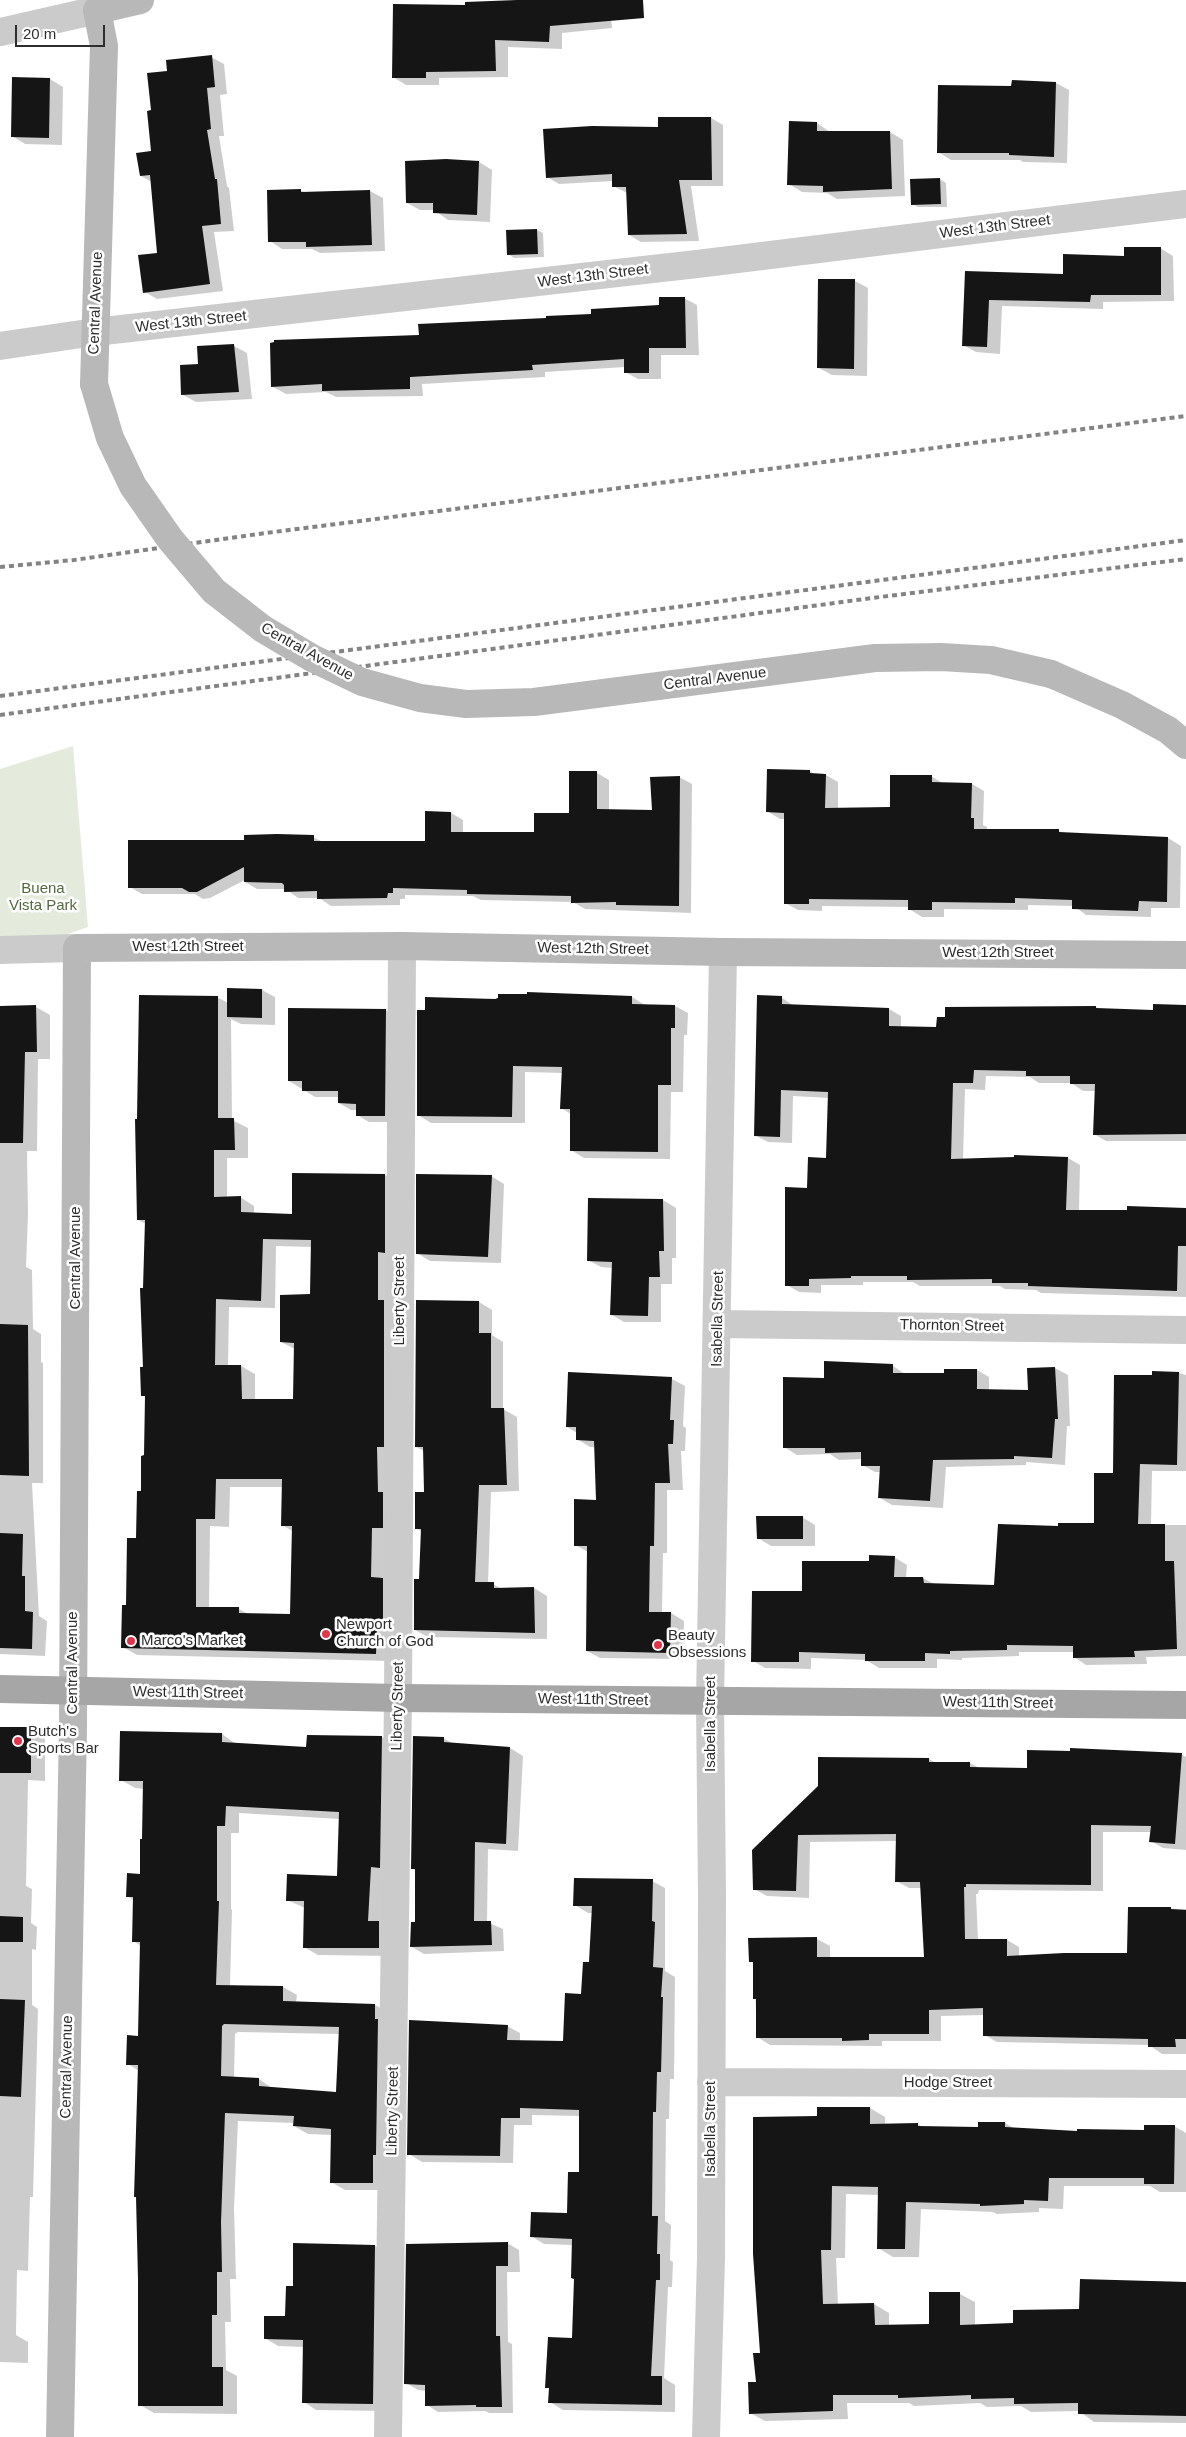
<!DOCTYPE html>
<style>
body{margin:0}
#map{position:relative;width:1186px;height:2437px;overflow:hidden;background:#fff;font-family:Helvetica,sans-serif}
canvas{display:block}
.scale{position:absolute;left:15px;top:25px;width:90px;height:22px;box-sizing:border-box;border:2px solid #2e2e2e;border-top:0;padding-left:6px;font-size:15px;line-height:18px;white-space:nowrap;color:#2e2e2e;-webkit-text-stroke:4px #fff;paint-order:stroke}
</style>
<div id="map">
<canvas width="1186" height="2437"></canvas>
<div class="scale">20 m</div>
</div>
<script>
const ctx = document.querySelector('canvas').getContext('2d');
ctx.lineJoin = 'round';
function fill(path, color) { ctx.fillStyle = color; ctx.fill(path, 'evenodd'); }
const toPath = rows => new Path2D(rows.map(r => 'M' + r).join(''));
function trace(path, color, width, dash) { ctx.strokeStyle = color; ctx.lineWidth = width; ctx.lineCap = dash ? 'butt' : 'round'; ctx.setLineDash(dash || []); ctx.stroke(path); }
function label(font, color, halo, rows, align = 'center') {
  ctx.font = font + ' Helvetica,sans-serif'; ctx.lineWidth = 5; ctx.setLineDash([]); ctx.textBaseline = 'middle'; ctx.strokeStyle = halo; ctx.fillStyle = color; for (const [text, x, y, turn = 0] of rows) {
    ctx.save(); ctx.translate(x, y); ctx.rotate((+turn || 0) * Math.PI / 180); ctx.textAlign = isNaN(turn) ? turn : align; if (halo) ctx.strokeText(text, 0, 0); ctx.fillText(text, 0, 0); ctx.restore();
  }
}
const green = toPath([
 [73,746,88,927,54,939,0,940,0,769]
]);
const shadow = toPath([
 [518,0,609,0,612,28,562,33,562,49,508,47,508,77,439,78,439,85,406,85,393,77,466,6],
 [211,57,224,64,227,94,220,95,224,136,219,136,227,186,229,188,234,231,214,232,223,291,157,299,145,292,159,254,152,182,141,176,153,152,153,111,168,72],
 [50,79,63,87,62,145,25,144,12,136],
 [1056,83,1069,90,1067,163,1023,162,1020,160,951,160,938,152,1013,87],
 [711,118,723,125,723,186,691,186,699,241,641,242,629,235,627,193,613,186,613,181,559,184,547,177,659,128],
 [791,123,817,123,830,132,890,132,903,140,905,196,837,199,827,193,802,192,789,184],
 [407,162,479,162,492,170,490,222,448,220,434,210,420,210,407,203],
 [940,179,946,183,947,207,918,207,912,204],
 [300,190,306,193,370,191,383,198,385,251,320,253,312,249,282,249,270,241],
 [537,230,543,233,544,257,514,258,508,254],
 [1160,248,1173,256,1174,301,1103,302,1103,309,1002,306,1000,354,976,352,963,345,966,272,1064,275],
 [820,280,855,281,868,288,867,376,832,375,819,368],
 [684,298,697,305,699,355,661,355,661,379,638,379,625,372,625,367,545,372,545,377,422,384,423,396,336,397,326,392,286,394,273,387,275,342,420,336,661,307],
 [234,346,247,353,252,399,196,402,183,395,200,365],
 [810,771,816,775,826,775,838,782,838,809,891,809,931,776,944,784,972,784,984,791,983,825,987,827,987,831,1059,831,1063,833,1168,838,1181,846,1180,908,1151,908,1151,917,1086,915,1074,906,1028,905,1028,910,944,909,944,917,922,917,909,909,909,907,822,906,822,911,798,910,785,903,785,819,780,819,767,811],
 [597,773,609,780,609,810,653,811,679,777,692,784,691,913,585,909,573,902,481,900,473,896,405,895,405,899,400,899,400,905,331,906,319,898,298,898,286,889,257,889,245,882,245,880,210,898,203,899,195,894,142,894,130,887,245,841,313,837,323,842,426,843,451,813,463,820,463,833,536,833,570,814],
 [262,990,275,997,275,1025,241,1024,231,1019,232,1120,248,1128,248,1158,227,1158,227,1198,240,1197,254,1206,254,1214,293,1215,385,1175,399,1183,385,1580,397,1587,390,1661,137,1655,123,1647,137,1539,146,1457,146,1397,142,1395,146,1224,138,1220,217,997,228,1003],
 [276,1246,312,1247,312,1295,281,1342,295,1349,295,1400,255,1400,255,1374,241,1366,228,1366,229,1307,275,1308],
 [230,1487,283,1487,282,1525,294,1532,291,1615,248,1614,239,1609,209,1608,210,1526,229,1527],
 [632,997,645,1005,675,1006,688,1013,687,1035,684,1035,683,1092,671,1092,670,1159,584,1158,571,1150,571,1114,561,1108,563,1073,525,1072,525,1123,431,1123,418,1115,426,1011,495,1000],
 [781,997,794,1006,889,1009,901,1016,901,1027,938,1028,1096,1007,1100,1010,1154,1011,1186,1006,1186,1141,1106,1141,1094,1134,1096,1091,1083,1091,1071,1083,1039,1083,1030,1077,986,1076,985,1090,965,1089,963,1160,1068,1158,1080,1165,1079,1211,1186,1209,1186,1297,1041,1293,1036,1290,1005,1289,1000,1286,920,1286,913,1282,863,1282,863,1285,821,1285,821,1293,799,1292,787,1285,809,1189,827,1159,829,1098,793,1096,792,1143,768,1142,755,1135],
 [0,1007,36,1007,50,1015,50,1059,38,1059,37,1151,27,1151,28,1214,26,1267,32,1270,33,1329,41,1334,41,1362,43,1363,43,1483,32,1483,39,1616,47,1621,45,1656,0,1654],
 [386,1010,398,1017,397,1122,369,1122,357,1115,357,1110,351,1110,339,1103,339,1097,315,1097,289,1081],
 [491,1176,504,1184,501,1263,430,1261,417,1253],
 [589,1200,663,1200,676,1208,676,1258,672,1258,672,1284,661,1284,661,1322,624,1322,612,1315,613,1268,601,1267,588,1260],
 [417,1301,479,1302,492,1310,492,1335,503,1342,503,1409,517,1417,519,1491,491,1492,488,1584,493,1584,502,1589,534,1588,547,1596,547,1639,428,1637,415,1630,421,1580,422,1532,416,1528,425,1494,424,1451,416,1447],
 [825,1362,893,1366,905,1374,945,1374,977,1370,989,1377,989,1390,1029,1391,1055,1368,1068,1375,1070,1426,1067,1426,1065,1465,1026,1462,1026,1465,946,1467,943,1508,892,1505,880,1498,881,1472,875,1472,862,1465,862,1459,839,1460,830,1454,797,1455,784,1447,825,1379],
 [1179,1373,1186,1375,1186,1471,1152,1471,1151,1525,1186,1525,1186,1656,1146,1657,1147,1664,1086,1665,1074,1657,1074,1652,1019,1652,1019,1656,962,1658,962,1660,937,1659,937,1668,879,1668,866,1660,811,1658,811,1669,765,1668,753,1661,803,1592,870,1562,894,1557,907,1565,906,1578,923,1578,934,1584,996,1587,1059,1528,1095,1525,1154,1376],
 [672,1379,685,1386,683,1426,686,1428,685,1451,681,1451,683,1490,667,1490,667,1553,663,1553,662,1613,671,1613,684,1621,683,1659,600,1658,587,1651,588,1552,575,1545,597,1501,595,1447,590,1447,577,1439,577,1433,567,1427],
 [802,1517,815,1525,815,1546,771,1546,758,1538],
 [0,1728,31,1728,45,1736,45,1781,28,1780,26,1886,32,1889,31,1923,37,1927,36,1950,32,1949,32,2005,38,2009,33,2197,30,2197,28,2271,17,2270,16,2335,28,2342,28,2363,0,2362],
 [222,1734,236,1744,307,1748,382,1737,395,1745,393,1956,318,1955,304,1947,305,1908,287,1900,339,1877,340,1819,239,1813,239,1833,231,1833,231,1909,232,1910,230,1986,283,1987,297,1995,296,2003,375,2005,389,2013,387,2190,345,2190,331,2182,332,2135,308,2134,294,2126,294,2123,238,2121,234,2208,236,2279,230,2279,231,2322,225,2322,226,2370,237,2376,237,2414,154,2413,140,2405,140,2279,137,2198,135,2197,139,2071,128,2064,139,2037,141,1946,133,1941,134,1900,127,1896,141,1875,144,1789,135,1788,121,1780],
 [238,2032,340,2034,338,2094,273,2089,259,2079,234,2078,235,2034],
 [443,1738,454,1744,510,1748,523,1756,518,1851,488,1849,487,1922,503,1929,504,1951,424,1954,412,1947,416,1923,416,1871,413,1869],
 [1181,1754,1186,1757,1186,1850,1163,1848,1151,1841,1151,1832,1103,1832,1103,1891,979,1890,978,1894,976,1894,978,1940,1007,1940,1019,1947,1019,1956,1128,1955,1129,1908,1186,1909,1186,2054,1162,2054,1149,2045,997,2042,985,2035,984,2015,941,2016,941,2041,882,2041,882,2046,770,2045,757,2037,754,1963,750,1961,817,1939,830,1946,830,1959,925,1959,922,1888,909,1888,896,1881,897,1841,810,1842,809,1898,767,1896,754,1889,820,1787,820,1759,929,1759,936,1763,970,1763,979,1768,1028,1770],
 [652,1881,665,1888,665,1971,675,1977,674,2079,670,2079,669,2119,666,2119,665,2221,671,2225,670,2260,673,2262,672,2287,668,2287,664,2378,675,2385,675,2412,563,2410,550,2402,550,2389,546,2387,573,2339,576,2280,573,2245,544,2244,531,2236,569,2214,580,2173,580,2116,532,2115,532,2125,514,2125,513,2163,422,2162,409,2154,507,2026,520,2033,520,2041,565,2042,582,1995,591,1964,593,1913,588,1913,575,1905],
 [870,2108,885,2117,885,2125,918,2124,922,2127,979,2129,1005,2123,1015,2129,1078,2132,1146,2131,1174,2126,1186,2133,1186,2192,1160,2192,1150,2186,1064,2186,1063,2209,1039,2208,1039,2212,997,2214,993,2212,921,2209,919,2257,893,2257,878,2248,879,2195,846,2194,845,2258,836,2258,838,2305,874,2304,889,2313,889,2326,930,2326,960,2294,975,2302,975,2326,1015,2325,1081,2310,1081,2280,1186,2282,1186,2423,1094,2422,1079,2411,1031,2412,1021,2406,987,2407,980,2403,914,2406,909,2403,847,2403,848,2419,765,2421,750,2413,761,2354,818,2118],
 [507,2243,519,2250,520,2272,507,2272,508,2342,512,2344,513,2413,489,2413,485,2411,438,2412,427,2405,426,2391,418,2390,406,2383],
 [375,2246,388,2253,385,2411,316,2410,304,2402,304,2347,278,2346,265,2338,286,2317,294,2288]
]);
const building = toPath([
 [517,0,643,0,644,18,550,26,549,42,495,40,496,71,426,72,426,78,392,78,393,4,465,5,465,2],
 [212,55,215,87,207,88,211,129,207,130,215,179,217,179,221,224,202,226,210,284,143,293,138,255,157,253,150,175,140,176,136,153,151,151,147,111,151,110,147,73,167,71,166,60],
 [12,77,50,78,49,138,11,137],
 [1012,80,1056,82,1054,157,1009,155,1009,153,937,153,938,85,1011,86],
 [658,117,711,117,712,180,679,180,687,234,628,235,626,187,612,187,612,174,546,178,543,129,592,126,658,127],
 [789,121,817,122,817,131,890,131,892,189,823,192,823,186,787,185],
 [446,159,479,161,477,215,433,213,433,203,406,203,405,161],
 [940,178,941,204,911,205,910,179],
 [301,189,301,192,370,190,372,245,306,247,306,242,268,242,267,190],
 [537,229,538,254,507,255,506,230],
 [1124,247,1161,247,1161,295,1091,295,1090,302,989,300,987,347,962,346,965,271,1063,274,1063,254,1124,256],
 [818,279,855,279,854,369,817,368],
 [659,297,685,297,686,348,649,348,649,373,624,373,624,359,532,365,533,370,410,377,410,389,322,391,322,384,271,387,270,343,274,342,274,340,419,335,418,324,546,318,546,316,591,314,591,309,659,305],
 [234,344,239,392,181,395,180,365,198,364,197,346],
 [767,769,810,770,810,773,826,774,825,808,890,807,890,775,932,775,932,782,972,783,971,818,974,818,974,829,1059,829,1059,832,1168,837,1167,902,1139,901,1138,911,1072,909,1072,900,1015,898,1015,903,932,902,932,910,908,910,908,900,809,899,809,904,784,904,784,813,766,812],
 [569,771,597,771,597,809,652,810,650,777,680,776,679,906,616,905,616,902,571,903,571,896,467,894,467,890,393,888,393,893,388,893,387,898,317,899,317,891,284,892,284,885,282,883,244,882,244,867,197,892,189,892,182,888,128,888,128,840,244,840,244,835,277,834,314,835,314,841,425,841,425,811,451,812,451,832,534,832,534,813,569,813],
 [227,988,262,989,262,1018,227,1017],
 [527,992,632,996,632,1004,675,1005,675,1028,671,1028,671,1085,658,1085,658,1152,570,1151,570,1109,560,1109,562,1067,513,1066,512,1117,417,1116,417,1010,425,1010,425,997,495,999,498,998,498,994,527,994],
 [139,995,218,996,218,1118,234,1118,235,1150,214,1150,214,1197,241,1196,241,1212,292,1214,292,1173,385,1174,385,1253,378,1252,378,1300,384,1300,384,1447,377,1447,378,1492,383,1492,383,1528,372,1528,371,1577,383,1578,383,1630,377,1629,376,1654,121,1648,122,1605,126,1605,127,1538,136,1538,137,1491,141,1491,141,1456,144,1455,145,1396,141,1396,140,1367,143,1367,140,1288,143,1288,145,1220,137,1220,135,1119,137,1119],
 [263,1239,311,1240,310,1294,280,1295,280,1342,294,1343,293,1399,242,1399,241,1365,215,1365,216,1299,261,1301],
 [216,1479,282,1479,281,1526,292,1526,290,1614,239,1613,239,1607,196,1607,196,1519,215,1519],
 [757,995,782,996,782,1004,889,1008,889,1026,936,1027,937,1017,945,1017,945,1007,1096,1006,1096,1008,1153,1010,1153,1004,1186,1005,1186,1134,1093,1135,1095,1084,1070,1084,1070,1076,1026,1076,1026,1071,974,1070,973,1083,953,1083,951,1159,1014,1157,1014,1155,1068,1157,1066,1210,1127,1210,1127,1206,1186,1208,1186,1246,1178,1246,1177,1291,1028,1286,1028,1283,992,1283,992,1279,907,1280,907,1276,851,1276,851,1278,809,1279,809,1286,785,1286,785,1187,807,1188,808,1157,826,1158,828,1092,781,1090,780,1137,754,1136],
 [36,1005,37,1052,25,1052,23,1143,0,1143,0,1006],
 [288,1008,386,1009,385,1116,356,1116,356,1104,338,1103,338,1091,302,1091,302,1081,288,1081],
 [416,1174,492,1175,488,1257,416,1254],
 [588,1198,663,1199,664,1251,659,1251,660,1277,649,1277,648,1316,610,1315,612,1262,587,1261],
 [416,1300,479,1301,479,1333,491,1333,491,1408,504,1408,507,1485,479,1485,475,1582,494,1582,494,1588,534,1587,535,1633,414,1630,414,1579,419,1579,421,1529,415,1529,415,1492,424,1492,423,1447,415,1447],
 [0,1324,28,1325,29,1476,0,1475],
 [824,1361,893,1364,893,1373,944,1373,944,1369,977,1369,977,1389,1028,1390,1027,1368,1055,1367,1058,1419,1055,1419,1052,1458,1014,1456,1014,1459,933,1460,930,1501,878,1498,880,1466,861,1466,861,1452,825,1453,825,1448,783,1448,783,1377,824,1378],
 [1152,1371,1179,1372,1177,1465,1140,1464,1138,1524,1165,1524,1165,1561,1174,1561,1177,1649,1134,1651,1135,1657,1073,1658,1073,1646,1007,1645,1007,1650,950,1651,950,1654,925,1653,925,1661,865,1661,865,1654,799,1652,799,1662,751,1662,752,1591,802,1591,802,1561,869,1561,869,1555,895,1556,894,1577,923,1577,924,1583,994,1585,998,1524,1058,1526,1058,1523,1094,1523,1094,1473,1113,1473,1114,1375,1152,1375],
 [568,1372,672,1377,670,1420,674,1420,673,1444,668,1444,670,1483,655,1483,654,1546,650,1546,649,1612,671,1612,670,1653,586,1651,587,1546,574,1546,574,1499,596,1500,594,1441,576,1440,576,1427,566,1427],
 [756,1516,803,1516,803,1539,757,1539],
 [0,1533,23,1534,22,1576,25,1576,25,1611,33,1612,32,1649,0,1648],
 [0,1727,31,1727,31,1773,0,1773],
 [120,1731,222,1733,222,1742,306,1747,307,1735,382,1736,380,1868,371,1867,368,1921,379,1921,379,1948,303,1948,304,1901,286,1901,287,1874,337,1876,339,1812,226,1806,225,1826,217,1826,217,1901,219,1901,216,1985,283,1986,283,2001,375,2004,375,2019,378,2019,376,2155,373,2155,373,2183,330,2183,331,2129,293,2126,294,2116,225,2113,221,2222,222,2272,217,2272,217,2315,212,2315,212,2367,223,2367,223,2406,138,2406,138,2279,136,2197,134,2197,138,2065,126,2065,127,2035,138,2036,140,1942,132,1942,133,1897,126,1897,127,1873,140,1874,140,1839,142,1839,143,1781,119,1781],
 [224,2024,339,2027,336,2092,259,2086,259,2078,221,2076,222,2026],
 [413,1736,444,1737,444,1742,510,1747,506,1844,475,1842,474,1921,491,1921,492,1945,410,1947,411,1922,415,1922,415,1869,411,1869],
 [1070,1748,1182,1753,1175,1844,1149,1842,1151,1826,1091,1825,1091,1885,966,1884,966,1887,964,1887,965,1939,1007,1939,1007,1956,1064,1953,1127,1953,1128,1907,1171,1907,1171,1909,1186,1910,1186,2039,1175,2039,1176,2047,1148,2047,1148,2039,983,2036,983,2008,929,2010,929,2034,869,2034,869,2040,842,2041,842,2038,756,2038,756,1999,753,1999,753,1962,749,1962,748,1938,817,1937,817,1957,924,1957,920,1882,895,1882,896,1834,798,1835,796,1891,753,1890,752,1850,818,1786,818,1757,929,1758,929,1762,970,1762,970,1767,1027,1768,1027,1750,1070,1751],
 [574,1878,653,1879,652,1921,655,1922,653,1967,663,1968,661,1997,663,1997,661,2072,657,2072,656,2112,653,2112,652,2216,658,2216,657,2254,660,2254,660,2280,656,2280,651,2376,662,2376,662,2405,548,2403,549,2388,545,2388,548,2337,572,2338,574,2279,571,2278,572,2239,530,2237,531,2212,567,2213,568,2172,579,2172,579,2110,520,2108,520,2118,501,2118,500,2156,407,2155,409,2020,508,2025,507,2040,563,2041,565,1993,581,1994,583,1962,589,1962,592,1906,573,1906],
 [0,1916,23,1917,23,1942,0,1942],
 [0,1999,25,2000,21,2097,0,2096],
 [817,2107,870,2107,870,2124,918,2123,918,2126,978,2127,978,2122,1005,2122,1005,2127,1077,2131,1077,2129,1144,2130,1144,2125,1175,2125,1174,2184,1144,2184,1144,2178,1049,2178,1048,2201,1024,2200,1024,2204,980,2206,980,2204,906,2202,905,2249,877,2249,878,2187,832,2186,831,2250,821,2250,823,2304,874,2303,875,2325,929,2324,929,2292,960,2292,960,2325,1013,2323,1013,2310,1079,2309,1080,2279,1186,2282,1186,2416,1078,2414,1078,2403,1014,2404,1014,2398,971,2399,971,2395,898,2398,898,2395,833,2395,833,2411,749,2414,748,2382,756,2382,753,2353,760,2353,753,2254,753,2117,817,2116],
 [508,2242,508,2266,496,2266,496,2336,500,2336,502,2407,476,2407,476,2405,425,2406,425,2385,404,2384,406,2244],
 [293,2243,375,2245,373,2404,302,2403,303,2340,264,2339,264,2316,285,2316,286,2286,293,2286]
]);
const street = toPath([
 [0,32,97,10],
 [0,346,95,332,697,264,1186,204],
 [0,950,77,948],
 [718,1324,1186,1330],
 [711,2082,1186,2084],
 [388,2437,398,1698,402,946],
 [706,2437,711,2258,712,1896,710,1701,723,952]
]);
const secondary = toPath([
 [94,384,104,46,97,10,140,0],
 [1051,674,1122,705,1168,730,1186,745],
 [60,2437,73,1727,77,948,402,946,723,952,1186,955]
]);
const primary = toPath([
 [0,1689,398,1698,1186,1705]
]);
const rail = toPath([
 [0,567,74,560,258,534,1186,416],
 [0,696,1186,540],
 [0,715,872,598,1186,559]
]);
const secondaryBridge = toPath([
 [94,384,110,438,133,486,170,539,214,591,263,629,312,658,362,682,420,698,466,704,534,702,875,658,941,657,991,660,1051,674]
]);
const markers = [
 [326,1634,5,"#e13549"],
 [131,1641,5,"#e13549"],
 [658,1645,5,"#e13549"],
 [18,1741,5,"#e13549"]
];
const streetNames = [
 ["West 13th Street",995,227,-7],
 ["West 13th Street",593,276,-7],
 ["Central Avenue",96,303,-88],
 ["West 13th Street",191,322,-6],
 ["Central Avenue",307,652,29],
 ["Central Avenue",715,679,-7],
 ["West 12th Street",188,947],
 ["West 12th Street",593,949,1],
 ["West 12th Street",998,953],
 ["Central Avenue",76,1258,-90],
 ["Liberty Street",400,1301,-90],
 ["Isabella Street",718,1319,-89],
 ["Thornton Street",952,1326,1],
 ["Central Avenue",73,1663,-90],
 ["West 11th Street",188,1693,1],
 ["West 11th Street",593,1700,1],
 ["West 11th Street",998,1703,1],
 ["Liberty Street",398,1706,-89],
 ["Isabella Street",711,1724,-90],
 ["Central Avenue",67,2067,-89],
 ["Hodge Street",948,2083],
 ["Liberty Street",393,2111,-89],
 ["Isabella Street",711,2129,-90]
];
const parkNames = [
 ["Buena",43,889],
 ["Vista Park",43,906]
];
const poiNames = [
 ["Newport",336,1625],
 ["Church of God",336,1642],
 ["Beauty",668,1636],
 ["Obsessions",668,1653],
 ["Marco's Market",141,1641],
 ["Butch's",28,1732],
 ["Sports Bar",28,1749]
];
fill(green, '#e5ebdc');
fill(shadow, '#0003');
fill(building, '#151515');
trace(street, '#cbcbcb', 28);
trace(secondary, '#b8b8b8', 28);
trace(primary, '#a6a6a6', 28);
trace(rail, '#838383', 4, [5, 4]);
trace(secondaryBridge, '#b8b8b8', 28);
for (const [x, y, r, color] of markers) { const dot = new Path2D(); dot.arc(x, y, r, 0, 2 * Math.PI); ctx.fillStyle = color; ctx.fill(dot); trace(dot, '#fff', 2); }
label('15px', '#2e2e2e', '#fff', streetNames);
label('15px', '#53693d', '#fff', parkNames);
label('15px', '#2e2e2e', '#fff', poiNames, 'left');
</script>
